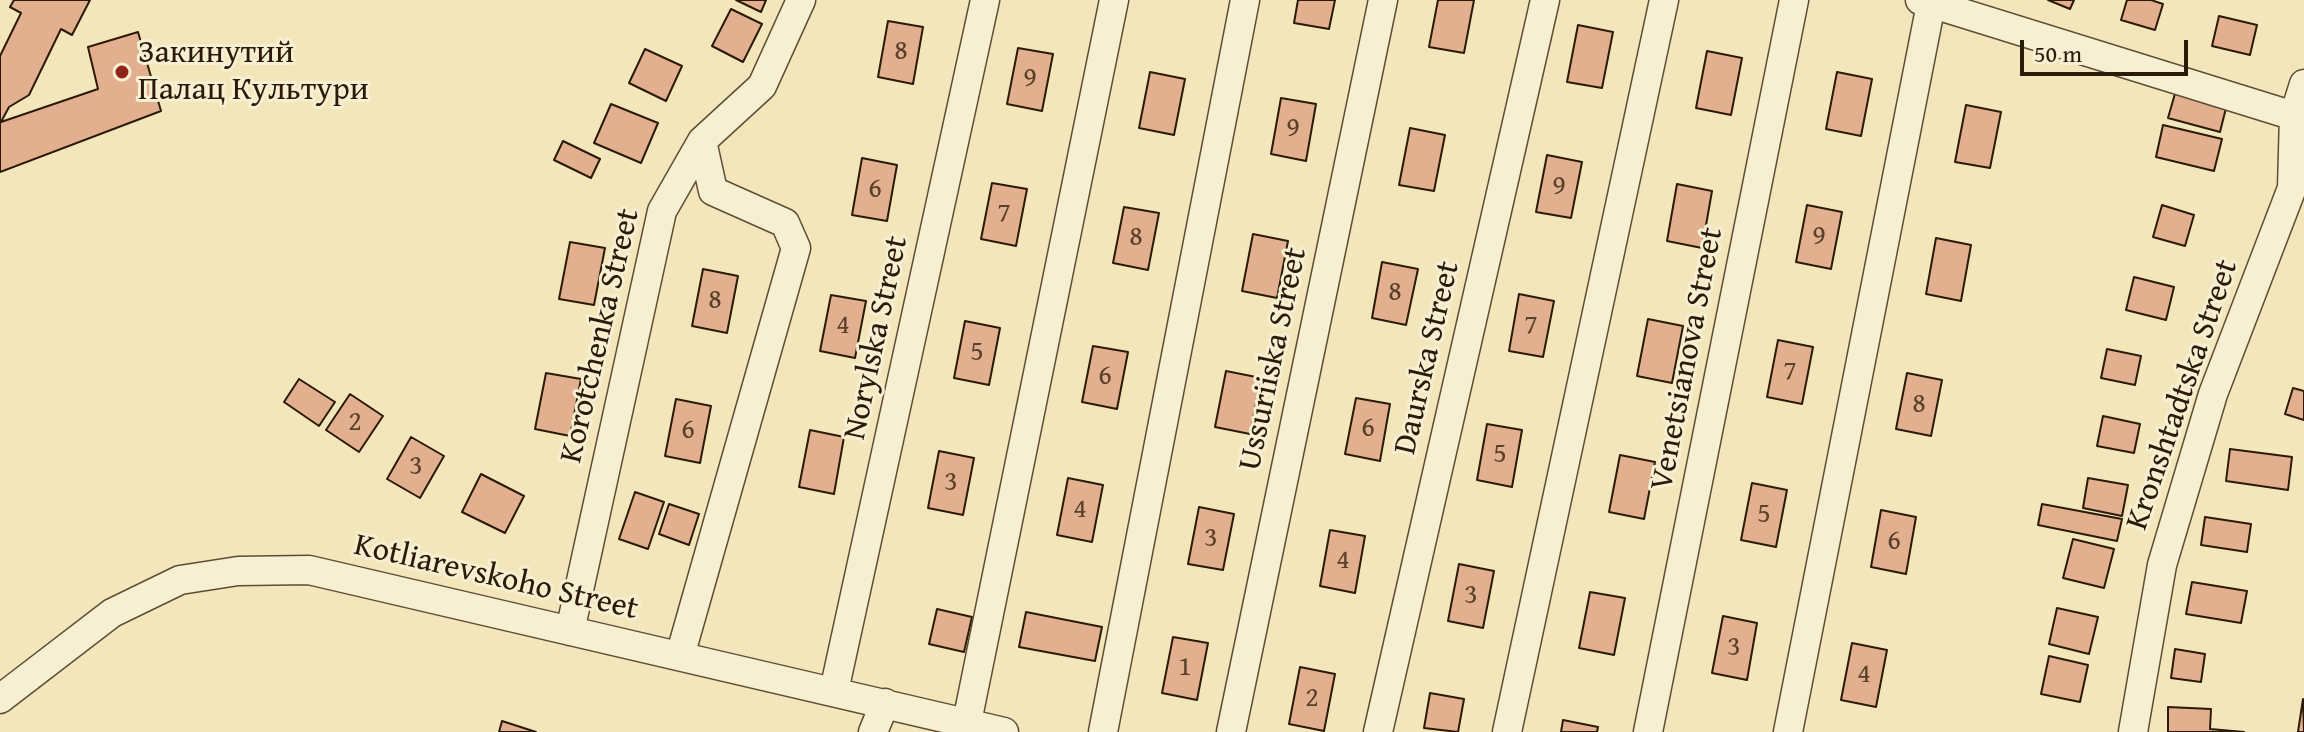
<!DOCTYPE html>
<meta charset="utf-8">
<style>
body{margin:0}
#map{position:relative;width:2304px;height:732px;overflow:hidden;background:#f3e6ba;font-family:"Gentium Book Plus",serif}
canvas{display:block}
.scale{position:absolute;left:2020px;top:40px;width:168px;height:36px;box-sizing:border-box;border:4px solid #2a1a07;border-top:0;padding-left:10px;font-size:24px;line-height:28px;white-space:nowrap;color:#2a1a07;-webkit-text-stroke:6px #f7efd2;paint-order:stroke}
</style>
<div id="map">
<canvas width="2304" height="732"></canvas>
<div class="scale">50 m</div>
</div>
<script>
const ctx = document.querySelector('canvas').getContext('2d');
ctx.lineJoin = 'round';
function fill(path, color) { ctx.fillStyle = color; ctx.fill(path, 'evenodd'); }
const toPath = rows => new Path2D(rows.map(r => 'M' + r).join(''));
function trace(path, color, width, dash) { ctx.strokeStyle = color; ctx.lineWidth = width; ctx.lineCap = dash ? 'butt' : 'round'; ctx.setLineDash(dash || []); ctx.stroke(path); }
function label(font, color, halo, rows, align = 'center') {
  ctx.font = font + ' "Gentium Book Plus",serif'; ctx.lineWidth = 6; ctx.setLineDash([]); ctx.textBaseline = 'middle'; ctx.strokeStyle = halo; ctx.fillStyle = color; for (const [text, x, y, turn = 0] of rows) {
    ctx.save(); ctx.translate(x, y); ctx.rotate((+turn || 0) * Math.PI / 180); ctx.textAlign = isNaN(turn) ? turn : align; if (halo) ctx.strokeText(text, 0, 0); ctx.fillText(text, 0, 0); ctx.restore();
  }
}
const building = toPath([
 [14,0,90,0,72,35,61,29,29,95,9,107,1,122,98,89,88,47,138,32,161,111,0,172,0,56,21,13,10,7,14,0],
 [736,0,766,0,761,12,736,0],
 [1298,0,1335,0,1329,29,1294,23,1298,0],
 [1438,0,1474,0,1464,53,1429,47,1438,0],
 [2048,0,2074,0,2070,9,2048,0],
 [2127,0,2151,0,2163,4,2155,30,2121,20,2127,0],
 [731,9,762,24,743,62,712,46,731,9],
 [2219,16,2257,25,2250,55,2212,46,2219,16],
 [888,21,923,27,913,84,878,77,888,21],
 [1578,25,1613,32,1602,88,1567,82,1578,25],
 [1018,48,1053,54,1042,111,1007,104,1018,48],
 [645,49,682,66,666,101,629,83,645,49],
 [1707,51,1742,58,1731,115,1696,108,1707,51],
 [1150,72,1185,79,1174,135,1139,128,1150,72],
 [1837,72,1872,79,1861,136,1826,129,1837,72],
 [2176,90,2227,104,2220,132,2168,118,2176,90],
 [1281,98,1316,104,1306,161,1271,154,1281,98],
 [611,104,658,123,641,163,594,143,611,104],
 [1966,105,2001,112,1990,168,1955,162,1966,105],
 [2163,125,2222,139,2214,171,2156,157,2163,125],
 [1410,128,1445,135,1434,191,1399,185,1410,128],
 [563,141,600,159,591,178,554,160,563,141],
 [1547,155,1582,162,1571,218,1536,212,1547,155],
 [862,158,897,165,887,221,852,215,862,158],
 [992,183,1027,189,1016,246,981,239,992,183],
 [1677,184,1712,191,1702,248,1667,241,1677,184],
 [1807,205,1842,212,1831,269,1796,262,1807,205],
 [2162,205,2194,215,2185,246,2153,237,2162,205],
 [1124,207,1159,213,1148,270,1113,263,1124,207],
 [1253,234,1288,241,1277,298,1242,291,1253,234],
 [1936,238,1971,245,1961,301,1926,294,1936,238],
 [570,242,605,248,594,305,559,299,570,242],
 [1382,262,1418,269,1406,325,1372,318,1382,262],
 [703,269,738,276,727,333,692,326,703,269],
 [2134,277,2174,287,2166,320,2126,310,2134,277],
 [1519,294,1554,301,1543,357,1509,351,1519,294],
 [831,295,866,301,855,358,820,351,831,295],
 [1648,319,1683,326,1672,383,1637,376,1648,319],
 [965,321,1000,328,989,385,954,378,965,321],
 [1778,340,1813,347,1802,404,1767,397,1778,340],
 [1093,346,1128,352,1117,409,1082,402,1093,346],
 [2107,349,2141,356,2135,385,2101,378,2107,349],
 [1226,371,1261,378,1250,434,1215,427,1226,371],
 [546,373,581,379,570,436,535,429,546,373],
 [1907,373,1942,380,1931,436,1896,429,1907,373],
 [299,379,335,402,319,426,284,402,299,379],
 [2293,388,2304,391,2304,420,2285,414,2293,388],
 [350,394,383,416,359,452,326,430,350,394],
 [1356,398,1390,404,1380,461,1345,454,1356,398],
 [676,399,711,406,700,463,665,456,676,399],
 [2103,416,2140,424,2134,453,2097,446,2103,416],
 [1487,424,1522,430,1512,487,1477,480,1487,424],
 [810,430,844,437,834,494,799,487,810,430],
 [411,437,444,456,420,498,387,479,411,437],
 [2230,449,2292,457,2288,490,2226,481,2230,449],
 [939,451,974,458,963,515,928,508,939,451],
 [1620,455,1655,462,1644,519,1609,512,1620,455],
 [481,474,524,496,505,533,462,512,481,474],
 [1068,478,1103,485,1092,542,1057,535,1068,478],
 [2088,478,2128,485,2122,516,2083,508,2088,478],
 [1752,483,1787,490,1776,547,1741,540,1752,483],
 [635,492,664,502,648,549,619,539,635,492],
 [669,504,699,514,689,545,659,534,669,504],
 [2042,504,2122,519,2117,541,2038,525,2042,504],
 [1199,507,1234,514,1223,570,1188,564,1199,507],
 [1881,510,1916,517,1906,574,1871,567,1881,510],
 [2205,517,2251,524,2247,552,2201,545,2205,517],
 [1330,530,1365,536,1355,593,1320,586,1330,530],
 [2073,539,2114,549,2104,588,2063,578,2073,539],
 [1459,564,1494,571,1483,628,1448,621,1459,564],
 [2192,582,2247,591,2241,623,2186,614,2192,582],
 [1590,592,1625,598,1614,655,1579,648,1590,592],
 [2057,608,2098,617,2089,654,2049,644,2057,608],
 [937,609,972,617,964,652,929,644,937,609],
 [1026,612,1102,627,1095,661,1019,647,1026,612],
 [1723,616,1757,623,1747,680,1712,673,1723,616],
 [1173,637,1208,643,1197,700,1162,693,1173,637],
 [1852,643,1887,650,1876,707,1841,700,1852,643],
 [2175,649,2205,654,2201,682,2171,678,2175,649],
 [2049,656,2088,665,2080,702,2041,694,2049,656],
 [1300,667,1335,674,1324,731,1289,724,1300,667],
 [1430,693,1464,699,1458,732,1424,728,1430,693],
 [2303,699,2304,732,2298,732,2303,699],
 [2168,707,2211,709,2210,729,2244,732,2168,732,2168,707],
 [1563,720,1598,727,1597,732,1561,732,1563,720],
 [502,721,536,732,499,732,502,721]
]);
const minor = toPath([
 [1920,0,2294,116],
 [570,631,662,211,702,141,762,86,801,0],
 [680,656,796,248,785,223,713,191,702,141],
 [834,691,985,0],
 [0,699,112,613,180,580,238,571,309,570,1004,732],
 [967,722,1114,0],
 [873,732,885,703],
 [1103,732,1245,0],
 [1231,732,1383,0],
 [1378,732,1545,0],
 [1507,732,1664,0],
 [1648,732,1794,0],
 [1788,732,1931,4],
 [2133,732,2162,565,2213,394,2292,188,2294,116,2304,84]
]);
const markers = [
 [122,72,8,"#8f2418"]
];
const numberNames = [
 ["8",901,52],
 ["9",1030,79],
 ["9",1293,129],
 ["9",1559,187],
 ["6",875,190],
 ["7",1004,214],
 ["9",1819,237],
 ["8",1136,238],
 ["8",1395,293],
 ["8",715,301],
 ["4",843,326],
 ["7",1531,326],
 ["5",977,353],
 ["7",1790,372],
 ["6",1105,377],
 ["8",1919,405],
 ["2",355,423],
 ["6",1368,429],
 ["6",688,431],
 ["5",1500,455],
 ["3",416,467],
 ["3",951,483],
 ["4",1080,510],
 ["5",1764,515],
 ["3",1211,539],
 ["6",1894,542],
 ["4",1343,561],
 ["3",1471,596],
 ["3",1734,648],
 ["1",1185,668],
 ["4",1864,675],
 ["2",1312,699]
];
const poiNames = [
 ["Закинутий",138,54],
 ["Палац Культури",138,91]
];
const streetNames = [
 ["Korotchenka Street",601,336,-77],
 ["Norylska Street",877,338,-78],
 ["Daurska Street",1428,358,-77],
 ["Ussuriiska Street",1274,359,-78],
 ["Venetsianova Street",1688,359,-79],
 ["Kronshtadtska Street",2183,395,-71],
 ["Kotliarevskoho Street",496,578,13]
];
fill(building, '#e3b08f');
trace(building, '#2a1a07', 2);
trace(minor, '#5c4d34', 31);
trace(minor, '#f7efd2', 28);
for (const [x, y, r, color] of markers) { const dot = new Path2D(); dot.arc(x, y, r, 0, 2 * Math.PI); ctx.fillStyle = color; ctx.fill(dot); trace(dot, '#f7efd2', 3); }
label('28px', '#584029', null, numberNames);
label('32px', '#2a1a07', '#f7efd2', poiNames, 'left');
label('32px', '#2a1a07', '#f7efd2', streetNames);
</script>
